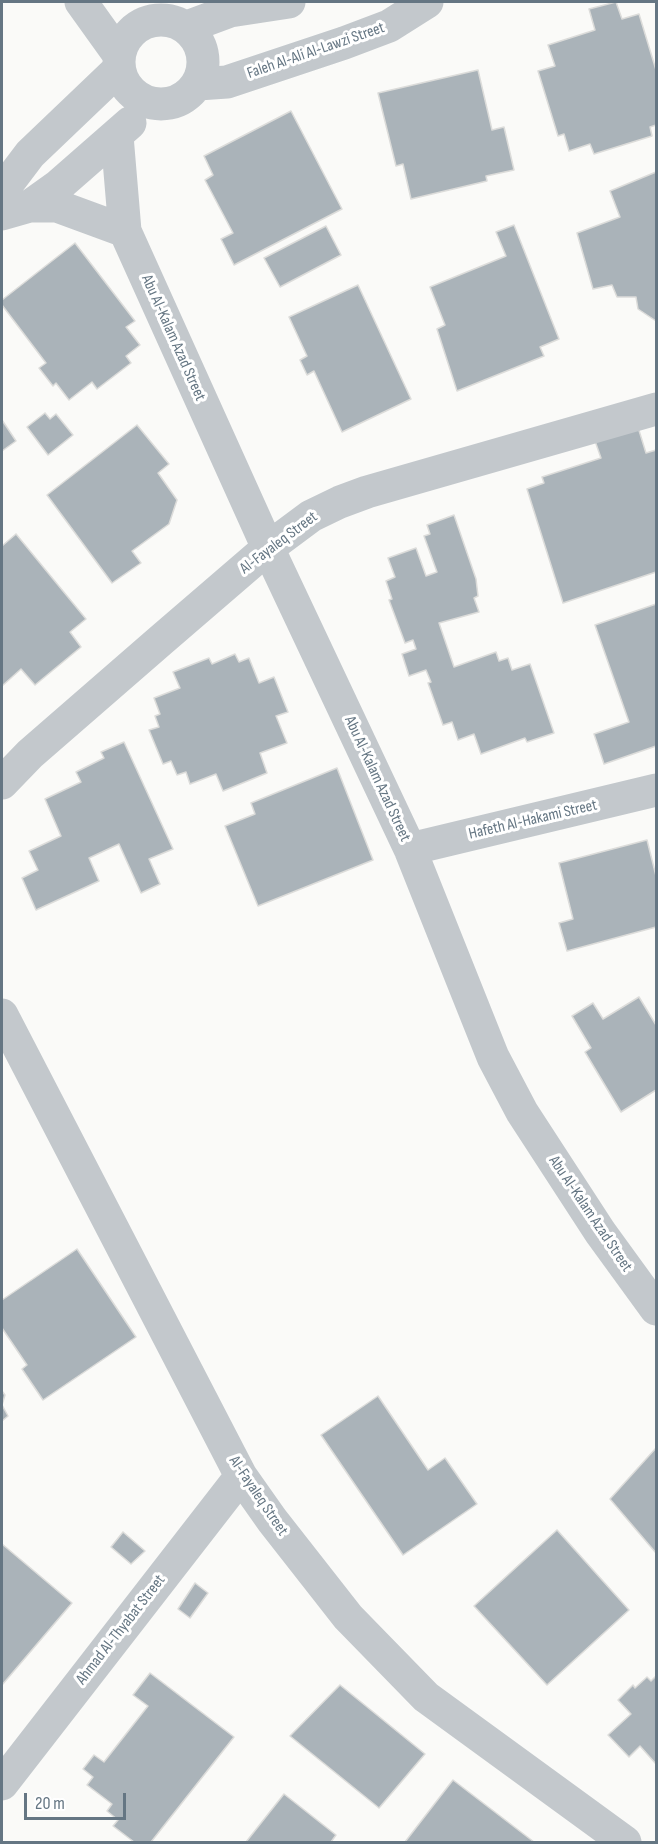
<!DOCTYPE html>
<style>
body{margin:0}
#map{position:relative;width:658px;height:1844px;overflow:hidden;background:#fafaf8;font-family:"Sofia Sans Condensed",sans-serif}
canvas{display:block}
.frame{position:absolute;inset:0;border:3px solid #657683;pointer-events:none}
.scale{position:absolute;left:24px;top:1793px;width:102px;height:27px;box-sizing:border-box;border:3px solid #657683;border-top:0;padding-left:8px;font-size:18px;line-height:21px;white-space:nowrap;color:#657683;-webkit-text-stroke:4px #fff;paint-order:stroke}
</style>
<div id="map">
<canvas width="658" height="1844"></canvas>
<div class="frame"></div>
<div class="scale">20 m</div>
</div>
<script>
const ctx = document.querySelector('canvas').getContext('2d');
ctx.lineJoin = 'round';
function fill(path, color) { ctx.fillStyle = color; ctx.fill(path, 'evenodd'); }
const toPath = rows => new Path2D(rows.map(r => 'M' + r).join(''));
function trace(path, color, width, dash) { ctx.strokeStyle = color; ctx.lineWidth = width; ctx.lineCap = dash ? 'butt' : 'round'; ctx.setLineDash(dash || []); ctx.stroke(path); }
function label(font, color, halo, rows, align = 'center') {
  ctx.font = font + ' "Sofia Sans Condensed",sans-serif'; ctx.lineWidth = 6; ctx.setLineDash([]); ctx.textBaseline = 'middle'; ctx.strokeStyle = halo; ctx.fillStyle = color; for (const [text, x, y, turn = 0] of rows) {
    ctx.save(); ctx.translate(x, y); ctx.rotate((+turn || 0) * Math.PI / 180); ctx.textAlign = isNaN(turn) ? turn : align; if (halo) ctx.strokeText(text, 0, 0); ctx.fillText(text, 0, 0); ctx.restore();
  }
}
const building = toPath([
 [616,2,622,19,639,14,656,70,656,125,650,127,652,136,594,154,590,144,569,151,564,134,558,136,538,71,555,66,548,45,595,30,589,9,616,2],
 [478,70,492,130,504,127,514,170,486,176,487,181,411,199,403,164,396,166,378,93,478,70],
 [291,111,342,209,234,265,221,239,233,233,205,180,213,175,204,156,291,111],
 [656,172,656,321,638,309,636,297,617,297,612,285,593,289,577,233,620,217,610,191,656,172],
 [514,225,559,339,540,347,544,356,457,391,437,329,445,325,430,287,506,256,496,232,514,225],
 [326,226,341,255,280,287,264,258,326,226],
 [75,243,135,321,126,327,140,345,126,356,131,363,97,389,92,382,69,400,56,383,53,386,39,368,46,363,2,305,2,300,75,243],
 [358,285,411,399,342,432,314,371,307,375,300,360,307,356,289,317,358,285],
 [45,413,50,419,56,414,73,435,48,455,27,427,45,413],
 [2,420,16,441,2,451,2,420],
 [637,424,646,453,656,450,656,572,563,603,527,489,544,483,542,477,601,458,594,438,637,424],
 [137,425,169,464,158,473,177,500,169,524,132,551,141,563,112,583,47,495,137,425],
 [454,515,476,579,478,596,474,598,479,612,439,623,454,667,496,652,499,661,508,658,512,670,530,664,554,733,527,742,525,738,481,754,474,734,458,740,452,722,443,725,428,683,431,682,426,670,409,676,402,654,416,649,413,640,405,643,389,600,392,599,386,581,395,577,388,558,416,548,426,576,437,572,424,536,430,534,427,525,454,515],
 [16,534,86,619,70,632,81,647,35,685,21,669,2,686,2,546,16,534],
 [656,604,656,746,604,764,594,734,629,722,595,625,656,604],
 [235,654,239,662,249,658,259,683,274,677,288,712,276,716,287,743,260,753,267,773,223,791,216,774,190,784,186,772,177,775,171,761,163,764,149,730,159,727,155,716,160,714,154,698,180,688,173,672,209,658,212,664,235,654],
 [124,742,173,849,149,859,160,884,141,893,119,844,89,858,99,881,36,910,22,878,38,870,29,851,61,836,45,799,81,782,76,772,104,758,101,752,124,742],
 [337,768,373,860,258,906,225,826,255,814,251,803,337,768],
 [647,840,656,876,656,927,567,951,559,923,573,919,559,863,647,840],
 [639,997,656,1025,656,1090,621,1112,585,1052,591,1048,572,1016,593,1003,603,1019,639,997],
 [77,1249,136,1337,43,1400,22,1369,27,1365,2,1328,2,1300,77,1249],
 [2,1391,5,1395,2,1405,8,1416,2,1421,2,1391],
 [378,1396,428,1470,445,1458,477,1504,403,1555,321,1435,378,1396],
 [656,1448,656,1553,610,1499,656,1448],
 [557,1530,629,1610,547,1685,474,1606,557,1530],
 [123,1532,145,1551,131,1564,111,1547,123,1532],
 [2,1544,72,1603,2,1685,2,1544],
 [195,1583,208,1593,190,1618,178,1609,195,1583],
 [150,1673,234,1737,151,1842,134,1842,113,1826,118,1820,107,1811,112,1804,87,1785,93,1777,83,1769,94,1755,104,1762,148,1706,133,1695,150,1673],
 [656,1676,656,1764,640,1746,629,1757,608,1735,631,1714,618,1700,633,1685,635,1688,647,1677,651,1681,656,1676],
 [340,1685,425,1754,379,1808,290,1736,340,1685],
 [453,1780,534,1842,405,1842,453,1780],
 [284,1794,336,1835,331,1842,246,1842,284,1794]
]);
const minor = toPath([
 [81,2,119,55],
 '119 62a42 42 0 1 1 84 0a42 42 0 1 1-84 0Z',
 [187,27,230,11,289,2],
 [198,84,227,82,344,43,389,26,427,2],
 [117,136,125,231,268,548,410,849,493,1057,522,1112,600,1232,656,1309],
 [2,191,30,154,119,69],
 [30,206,57,206,125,231],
 [2,214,30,206,58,186,130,123],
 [2,783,30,754,160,641,268,548,311,516,340,502,367,492,656,409],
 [410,849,656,790],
 [2,1015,241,1476,272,1520,348,1617,426,1697,625,1842],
 [2,1784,241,1476]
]);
const streetNames = [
 ["Faleh Al-Ali Al-Lawzi Street",316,51,-19],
 ["Abu Al-Kalam Azad Street",173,338,66],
 ["Al-Fayaleq Street",279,543,-37],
 ["Abu Al-Kalam Azad Street",377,779,65],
 ["Hafeth Al-Hakami Street",533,820,-13],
 ["Abu Al-Kalam Azad Street",590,1214,56],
 ["Al-Fayaleq Street",258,1496,56],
 ["Ahmad Al-Thyabat Street",121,1630,-52]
];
fill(building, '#aab3b9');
trace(building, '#dcdcda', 1.5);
trace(minor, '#c3c8cc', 33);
label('16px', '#657683', '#fff', streetNames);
</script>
